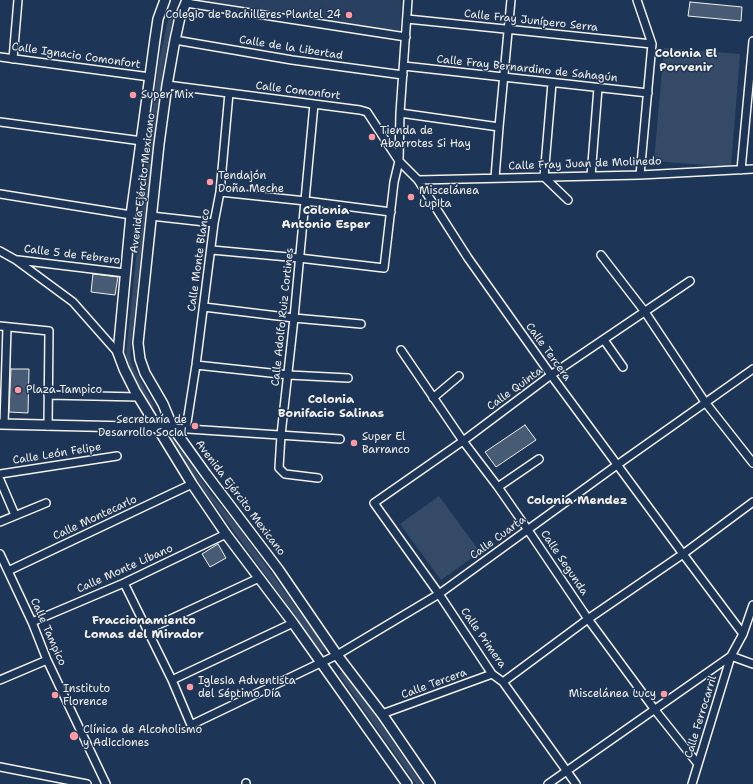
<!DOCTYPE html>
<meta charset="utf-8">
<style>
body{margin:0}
canvas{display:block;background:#1d3557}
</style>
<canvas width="753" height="784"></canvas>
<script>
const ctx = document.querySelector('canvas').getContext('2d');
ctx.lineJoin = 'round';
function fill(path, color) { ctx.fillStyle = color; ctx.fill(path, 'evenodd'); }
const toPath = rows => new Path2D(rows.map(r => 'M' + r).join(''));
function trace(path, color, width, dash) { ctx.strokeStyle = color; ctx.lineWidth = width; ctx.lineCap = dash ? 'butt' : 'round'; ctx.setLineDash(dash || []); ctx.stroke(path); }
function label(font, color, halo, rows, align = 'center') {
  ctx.font = font + ' "Shantell Sans",sans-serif'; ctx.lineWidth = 3; ctx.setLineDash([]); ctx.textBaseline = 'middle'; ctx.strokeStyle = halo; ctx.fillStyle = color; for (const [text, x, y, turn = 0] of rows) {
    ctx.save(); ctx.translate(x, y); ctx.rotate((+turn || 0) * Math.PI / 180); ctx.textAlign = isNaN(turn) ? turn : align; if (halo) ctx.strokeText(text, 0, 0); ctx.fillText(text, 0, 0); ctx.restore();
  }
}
const built = toPath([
 [195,0,401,0,400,31]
]);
const green = toPath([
 [170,12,172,12,174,14,164,63,154,137,130,355,132,365,154,406,153,408,151,407,128,366,126,355,149,134,159,61],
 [664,48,740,54,731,167,654,161],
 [170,437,172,437,211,494,236,524,325,647,326,649,324,651,320,650,209,497,169,439],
 [439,496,480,552,441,580,400,524],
 [343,672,346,673,422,784,416,784,340,676,340,673]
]);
const building = toPath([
 [690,2,742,7,741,21,688,16,690,2],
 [93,274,118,277,115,295,91,292,93,274],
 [11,369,29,369,28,413,9,412,11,369],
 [525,425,536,440,496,467,485,452,525,425],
 [218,544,226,558,210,567,202,554,218,544]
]);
const street = toPath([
 [637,0,652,44,640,175],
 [186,3,406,37],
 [407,19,652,44],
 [175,40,292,60,403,75],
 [0,57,150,77],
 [13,59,18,0],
 [404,66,648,93],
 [552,83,544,177,568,200],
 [167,85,360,110,367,112,399,161,418,180,468,258,551,375,683,554,743,634],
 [314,104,294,318,281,435,279,468,285,474,318,478],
 [400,113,499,127],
 [0,122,142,141],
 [741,170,753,41],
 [591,176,598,88],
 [495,178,499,127,511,0],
 [418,180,640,175,753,169],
 [220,192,306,201,391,212],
 [0,194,131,215],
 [151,216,214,223],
 [212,250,299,258,384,268,394,182,399,161,400,113,408,0],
 [0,251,16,260,73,302,118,353],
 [601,255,645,312,705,402,753,463],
 [18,260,125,273],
 [204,307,294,318,361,324],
 [0,326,49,331,48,426],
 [604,340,623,367],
 [401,350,463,441,498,487,528,530,588,619,655,710,698,764],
 [196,365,289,375,348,378],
 [48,395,139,397],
 [433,398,459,376],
 [4,424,7,327],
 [173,428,340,439],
 [186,429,196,365,214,223,220,192,229,93],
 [0,474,117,456],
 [0,480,15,515],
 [498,487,539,459],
 [0,522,46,503],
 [0,554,32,622,47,660,106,784],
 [8,571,192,484],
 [124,583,172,680,191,725,337,655,439,594,617,465,753,369],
 [32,622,124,583,226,534],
 [147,630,259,578],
 [731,656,753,664],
 [0,680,47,660],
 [172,680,293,623],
 [503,682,588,619,683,554,753,502],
 [382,714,492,674],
 [0,767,87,784],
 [246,784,246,783],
 [548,784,731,656],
 [576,784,503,682,492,674,439,594,374,503,463,441,551,375,690,281],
 [692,784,731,656,743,634,753,605]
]);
const secondary = toPath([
 [165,0,158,19,155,39,131,215,118,353,124,369,135,391,192,484,226,534,293,623,407,784],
 [187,0,180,17,175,40,167,85,159,144,138,343,140,359,145,373,163,404,173,428,206,474,278,569,337,655,382,714,430,784],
 [0,424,173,428]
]);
const markers = [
 [349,15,4,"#ff9aa2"],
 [133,95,4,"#ff9aa2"],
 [372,137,4,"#ff9aa2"],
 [210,182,4,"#ff9aa2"],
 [411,197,4,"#ff9aa2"],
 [18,390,4,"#ff9aa2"],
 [195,426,4,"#ff9aa2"],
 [354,443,4,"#ff9aa2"],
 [190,687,4,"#ff9aa2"],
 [664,694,4,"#ff9aa2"],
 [55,695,4,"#ff9aa2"],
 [74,736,5,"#ff9aa2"]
];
const poiNames = [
 ["Colegio de Bachilleres Plantel 24",341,15,"right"],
 ["Super Mix",141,95],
 ["Tienda de",380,131],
 ["Abarrotes Si Hay",380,144],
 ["Tendajón",218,176],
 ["Doña Meche",218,189],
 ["Miscelánea",419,191],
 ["Lupita",419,204],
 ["Plaza Tampico",26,390],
 ["Secretaría de",187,420,"right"],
 ["Desarrollo Social",187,433,"right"],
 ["Super El",362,437],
 ["Barranco",362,450],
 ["Iglesia Adventista",198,681],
 ["del Séptimo Día",198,694],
 ["Instituto",63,689],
 ["Florence",63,702],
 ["Miscelánea Lucy",656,694,"right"],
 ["Clínica de Alcoholismo",83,730],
 ["y Adicciones",83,743]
];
const streetNames = [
 ["Calle Fray Junípero Serra",531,21,6],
 ["Calle de la Libertad",291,48,9],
 ["Calle Ignacio Comonfort",76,56,8],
 ["Calle Fray Bernardino de Sahagún",527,69,6],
 ["Calle Comonfort",298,91,7],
 ["Calle Fray Juan de Molinedo",585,164,-2],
 ["Avenida Ejército Mexicano",143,183,-83],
 ["Calle 5 de Febrero",72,255,7],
 ["Calle Monte Blanco",199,260,-82],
 ["Calle Adolfo Ruiz Cortines",283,317,-84],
 ["Calle Tercera",548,352,54],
 ["Calle Quinta",515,389,-36],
 ["Calle León Felipe",57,454,-9],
 ["Avenida Ejército Mexicano",240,498,53],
 ["Calle Montecarlo",95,518,-25],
 ["Calle Cuarta",498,538,-36],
 ["Calle Segunda",564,563,56],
 ["Calle Monte Líbano",125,569,-24],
 ["Calle Tampico",48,632,66],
 ["Calle Primera",483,638,55],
 ["Calle Tercera",434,684,-20],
 ["Calle Ferrocarril",701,717,-73]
];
const neighbourhoodNames = [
 ["Colonia El",686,54],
 ["Porvenir",686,68],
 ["Colonia",326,211],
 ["Antonio Esper",326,225],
 ["Colonia",331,400],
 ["Bonifacio Salinas",331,414],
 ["Colonia Mendez",577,501],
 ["Fraccionamiento",144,621],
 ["Lomas del Mirador",144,635]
];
fill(built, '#2a4060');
fill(green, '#354a67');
fill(building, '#485b74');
trace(building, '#f4f1e8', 1);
trace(street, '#f4f1e8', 10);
trace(secondary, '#f4f1e8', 12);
trace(street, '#1d3557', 7);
trace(secondary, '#1d3557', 9);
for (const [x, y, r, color] of markers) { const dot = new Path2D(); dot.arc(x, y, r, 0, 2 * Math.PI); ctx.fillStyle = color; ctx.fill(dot); trace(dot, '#1d3557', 1.5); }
label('11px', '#f4f1e8', '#1d3557', poiNames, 'left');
label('11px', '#f4f1e8', '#1d3557', streetNames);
label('bold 12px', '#f4f1e8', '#1d3557', neighbourhoodNames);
</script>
